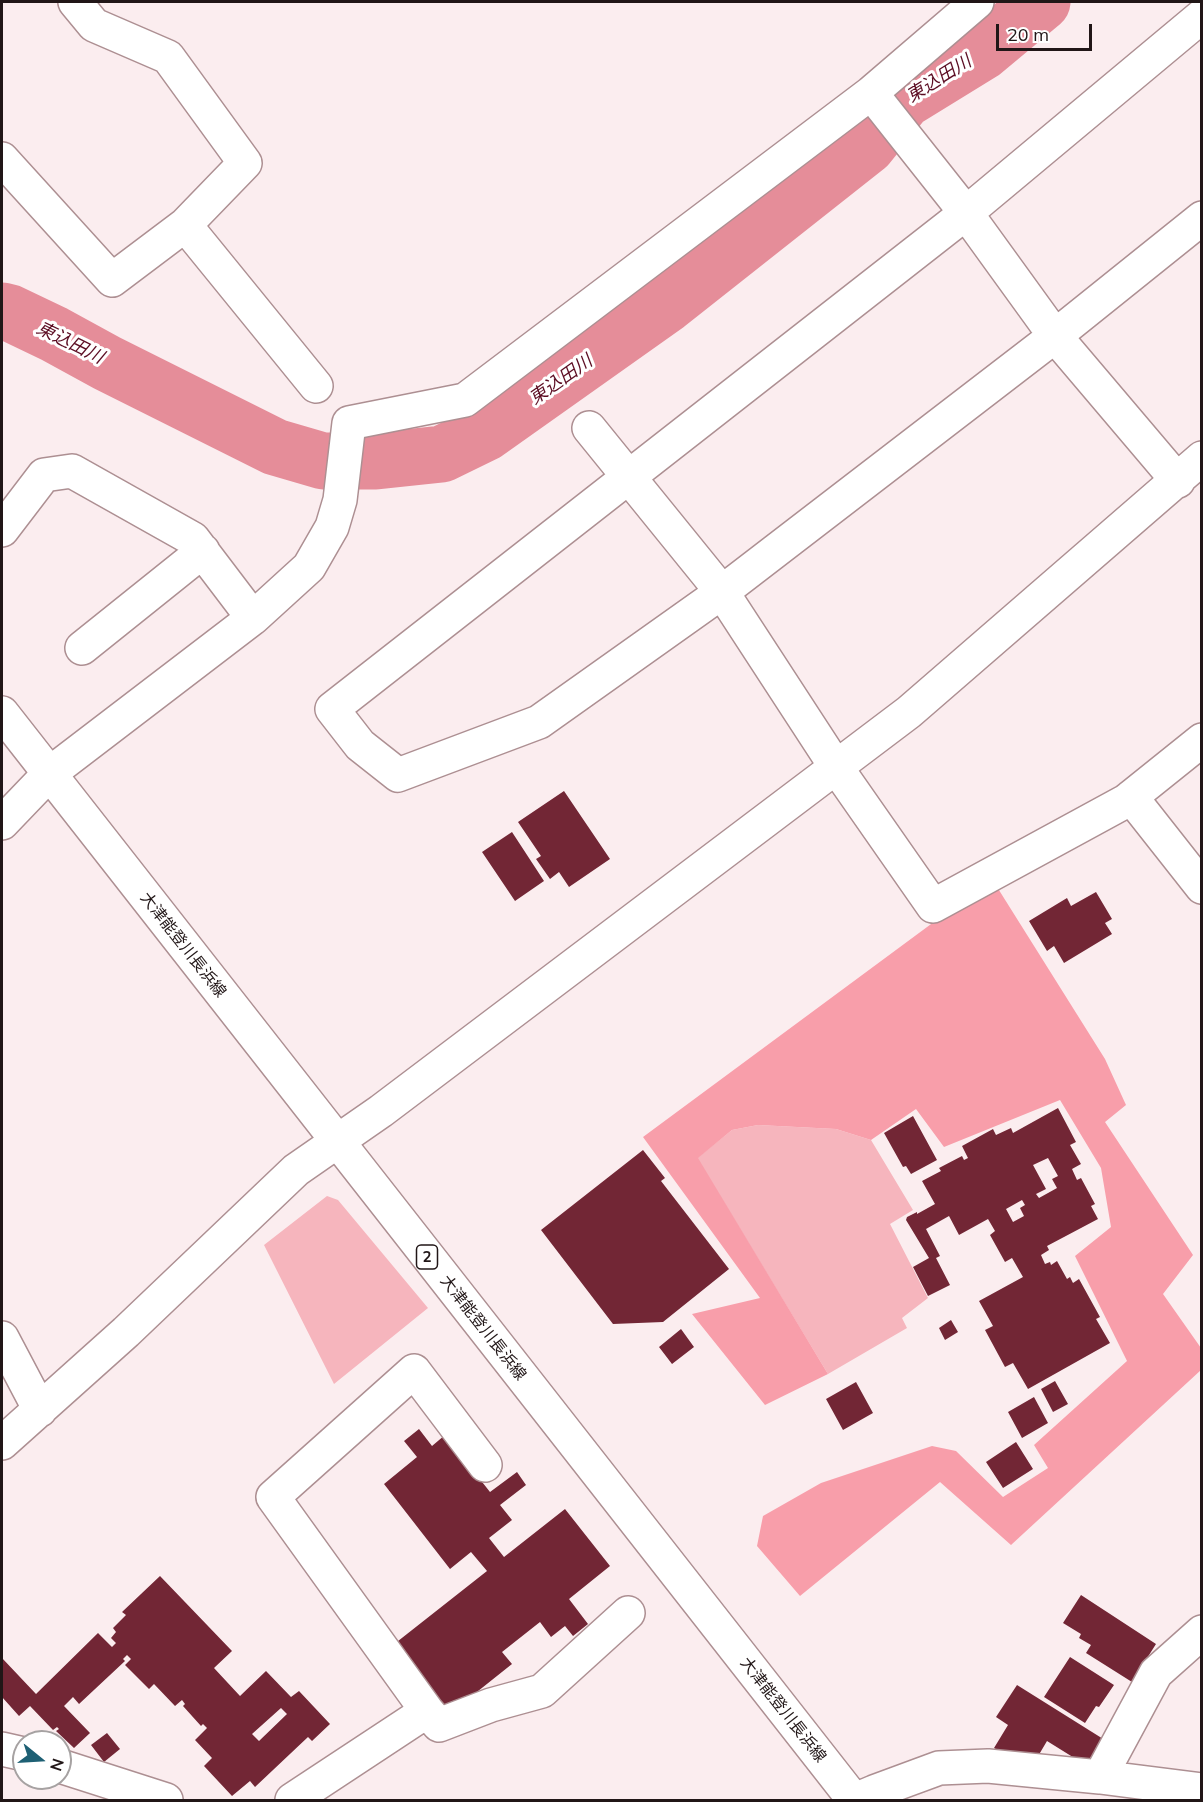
<!DOCTYPE html>
<meta charset="utf-8">
<style>
body{margin:0}
#map{position:relative;width:1203px;height:1802px;overflow:hidden;background:#fbedef;font-family:Mulish,sans-serif}
canvas{display:block}
.frame{position:absolute;inset:0;border:3px solid #211617;pointer-events:none}
.north{position:absolute;left:12px;top:1730px;width:60px;height:60px;box-sizing:border-box;background:#fff;border:2px solid #a6a2a2;border-radius:50%;rotate:108deg;font-size:16px;font-weight:700;line-height:24px;text-align:center;color:#211617}
.north::after{content:'';display:block;margin:auto;width:21px;height:27px;background:#1e6074;clip-path:polygon(50% 0,100% 100%,50% 72%,0 100%)}
.scale{position:absolute;left:996px;top:24px;width:96px;height:27px;box-sizing:border-box;border:3px solid #211617;border-top:0;padding-left:8px;font-size:18px;line-height:21px;white-space:nowrap;color:#211617;-webkit-text-stroke:4px #fff;paint-order:stroke}
</style>
<div id="map">
<canvas width="1203" height="1802"></canvas>
<div class="frame"></div>
<div class="north">N</div>
<div class="scale">20 m</div>
</div>
<script>
const ctx = document.querySelector('canvas').getContext('2d');
ctx.lineJoin = 'round';
function fill(path, color) { ctx.fillStyle = color; ctx.fill(path, 'evenodd'); }
const toPath = rows => new Path2D(rows.map(r => 'M' + r).join(''));
function trace(path, color, width, dash) { ctx.strokeStyle = color; ctx.lineWidth = width; ctx.lineCap = dash ? 'butt' : 'round'; ctx.setLineDash(dash || []); ctx.stroke(path); }
function label(font, color, halo, rows, align = 'center') {
  ctx.font = font + ' Mulish,"Noto Sans JP",sans-serif'; ctx.lineWidth = 6; ctx.setLineDash([]); ctx.textBaseline = 'middle'; ctx.strokeStyle = halo; ctx.fillStyle = color; for (const [text, x, y, turn = 0] of rows) {
    ctx.save(); ctx.translate(x, y); ctx.rotate((+turn || 0) * Math.PI / 180); ctx.textAlign = isNaN(turn) ? turn : align; if (halo) ctx.strokeText(text, 0, 0); ctx.fillText(text, 0, 0); ctx.restore();
  }
}
const green = toPath([
 [758,1125,836,1129,871,1140,913,1210,890,1224,928,1298,902,1318,907,1328,828,1374,697,1158,732,1130],
 [327,1196,338,1200,428,1308,334,1384,264,1245]
]);
const forest = toPath([
 [992,879,1105,1059,1126,1105,1105,1122,1193,1255,1163,1294,1201,1348,1201,1370,1011,1545,940,1482,800,1596,757,1546,763,1516,821,1483,932,1446,956,1451,1003,1497,1048,1468,1034,1445,1127,1361,1075,1256,1111,1227,1101,1168,1060,1100,944,1147,916,1109,871,1140,836,1129,758,1125,732,1130,698,1158,828,1374,765,1405,692,1314,760,1298,643,1137]
]);
const river = toPath([
 [2,311,10,313,54,334,107,363,275,447,323,461,376,461,442,454,485,433,667,304,867,146,904,100,982,52,1042,2]
]);
const building = toPath([
 [564,791,610,859,569,887,559,872,550,879,536,859,541,856,518,822],
 [512,832,544,881,515,901,482,852],
 [1096,892,1112,919,1105,923,1112,934,1064,963,1054,946,1047,951,1029,921,1067,898,1071,906],
 [1058,1108,1076,1142,1070,1145,1081,1164,1072,1169,1077,1180,1081,1178,1095,1204,1091,1206,1098,1219,1047,1246,1049,1250,1041,1255,1045,1264,1050,1262,1051,1265,1057,1261,1067,1279,1070,1277,1073,1283,1079,1279,1100,1317,1096,1319,1110,1343,1028,1389,1013,1363,1005,1367,985,1330,993,1326,979,1301,1023,1277,1012,1258,1005,1262,990,1235,995,1231,988,1219,959,1235,949,1216,926,1229,940,1256,936,1258,950,1285,928,1296,913,1267,929,1258,906,1220,907,1217,917,1212,917,1214,935,1204,922,1181,941,1171,939,1168,962,1156,964,1160,968,1158,962,1146,993,1129,996,1135,1011,1128,1013,1133],
 [1048,1158,1058,1176,1052,1179,1057,1188,1039,1198,1036,1194,1046,1189,1033,1165],
 [1022,1200,1025,1205,1020,1208,1024,1216,1013,1222,1006,1209],
 [913,1116,937,1160,911,1174,906,1166,903,1167,884,1133],
 [643,1150,665,1178,661,1181,729,1269,663,1322,613,1324,541,1230],
 [951,1320,958,1332,945,1340,939,1328],
 [681,1329,694,1347,672,1364,659,1347],
 [1055,1381,1068,1404,1053,1412,1041,1389],
 [856,1382,873,1413,843,1430,826,1399],
 [1034,1397,1048,1423,1022,1438,1008,1412],
 [419,1429,432,1446,445,1435,490,1492,517,1472,526,1485,500,1505,512,1520,489,1538,504,1557,565,1509,610,1566,569,1599,588,1624,573,1636,565,1626,551,1637,540,1622,502,1652,512,1664,448,1715,393,1645,487,1571,471,1552,450,1569,384,1484,417,1457,404,1441],
 [1016,1442,1033,1469,1003,1488,986,1462],
 [160,1576,232,1651,214,1668,240,1696,266,1671,291,1697,299,1691,330,1724,312,1741,308,1737,255,1787,250,1781,232,1796,204,1766,212,1758,195,1740,207,1728,203,1724,201,1726,183,1706,185,1704,182,1700,175,1706,154,1684,149,1689,125,1665,131,1659,127,1655,123,1659,125,1661,79,1704,73,1697,64,1706,90,1733,74,1748,56,1731,59,1729,57,1727,53,1730,30,1706,19,1716,2,1697,2,1658,36,1694,98,1633,112,1647,116,1643,111,1638,116,1632,113,1628,126,1615,122,1612],
 [281,1708,287,1714,259,1741,252,1734],
 [1081,1595,1156,1644,1132,1682,1086,1653,1091,1645,1079,1638,1081,1634,1063,1623],
 [1070,1657,1114,1685,1099,1707,1096,1706,1085,1723,1044,1697],
 [1017,1685,1108,1742,1092,1769,1047,1741,1034,1763,1015,1751,1011,1758,994,1748,1008,1725,996,1717],
 [107,1733,120,1749,104,1762,91,1745]
]);
const minor = toPath([
 [1202,16,966,213,332,709,360,745,398,775,539,722,722,592,1055,336,1202,218],
 [871,93,966,213,1055,336,1178,481],
 [2,159,112,280,185,225,245,163,168,57,94,25,75,2],
 [185,225,316,386],
 [589,428,722,592,836,767,933,906,1126,801,1202,740],
 [2,530,44,475,72,471,193,539,253,618],
 [82,648,203,551],
 [1131,797,1202,887],
 [2,823,49,774,253,618,309,567,332,527,340,500,349,423,465,400,871,93,977,2],
 [2,1338,40,1410],
 [2,1443,126,1332,296,1170,381,1111,909,712,1202,458],
 [427,1711,439,1725,491,1705,542,1691,628,1613],
 [2,1749,24,1754],
 [60,1766,166,1800],
 [1100,1777,1156,1673,1202,1632],
 [292,1800,427,1711,273,1497,414,1371,485,1465],
 [855,1800,874,1792,939,1768,988,1766,1100,1777,1202,1790]
]);
const major = toPath([
 [2,713,854,1800]
]);
const shields = [
 [427,1257,21]
];
const shieldNames = [
 ["2",427,1257]
];
const streetNames = [
 ["大津能登川長浜線",183,945,52],
 ["大津能登川長浜線",483,1328,52],
 ["大津能登川長浜線",783,1710,52]
];
const waterNames = [
 ["東込田川",939,79,-32],
 ["東込田川",70,343,26],
 ["東込田川",561,380,-35]
];
fill(green, '#f6b5bd');
fill(forest, '#f89eaa');
trace(river, '#e58d99', 57);
fill(building, '#722635');
trace(minor, '#ad8f92', 36);
trace(major, '#ad8f92', 36);
trace(minor, '#fff', 33);
trace(major, '#fff', 33);
for (const [x, y, w] of shields) { const box = new Path2D(); box.roundRect(x - w / 2, y - 12, w, 24, 4.5); ctx.fillStyle = '#fff'; ctx.fill(box); trace(box, '#211617', 1.5); }
label('bold 15px', '#211617', null, shieldNames);
label('16px', '#211617', '#fff', streetNames);
label('italic 18px', '#5c0d23', '#fff', waterNames);
</script>
